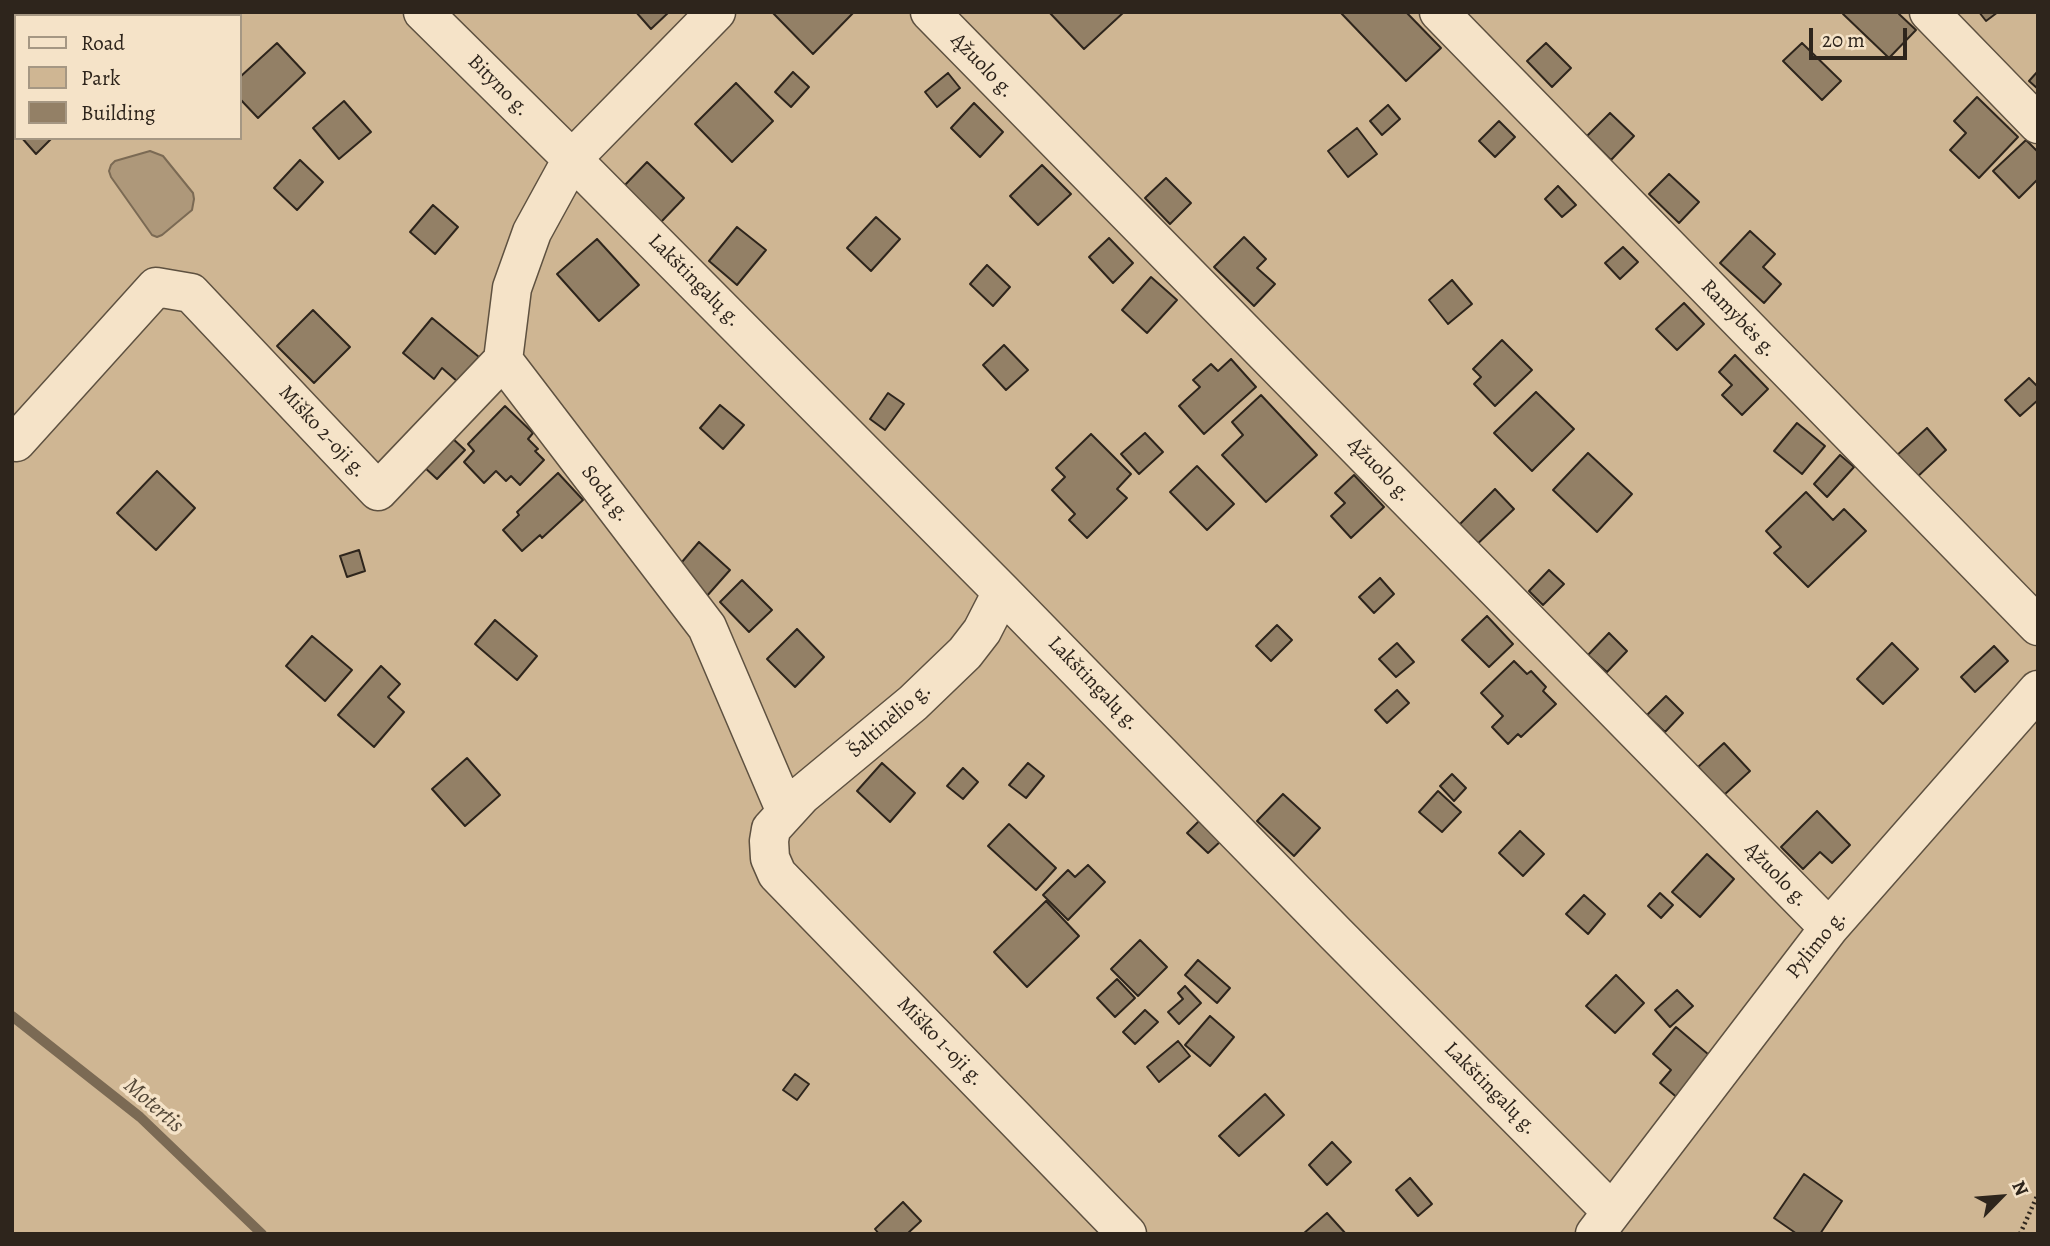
<!DOCTYPE html>
<meta charset="utf-8">
<style>
body{margin:0}
#map{position:relative;width:2050px;height:1246px;overflow:hidden;background:#f0d4ab;font-family:Alegreya,serif}
canvas{display:block}
.frame{position:absolute;inset:0;border:14px solid #2e251c;pointer-events:none}
.legend{position:absolute;left:14px;top:14px;width:228px;height:126px;box-sizing:border-box;background:#f5e3c8;border:2px solid #a59783;margin:0;padding:9px 12px;list-style:none;font-size:21px;color:#2e251c}
.legend li{display:flex;align-items:center;gap:14px;height:35px}
.legend b{width:35px;border:2px solid #a59783}
.north{position:absolute;left:1966px;top:1162px;width:70px;height:70px;-webkit-text-stroke:5px #f5e3c8;paint-order:stroke;rotate:65deg;font-size:19px;font-weight:700;line-height:28px;text-align:center;color:#2e251c}
.north::after{content:'';display:block;margin:auto;width:24px;height:32px;background:#2e251c;clip-path:polygon(50% 0,100% 100%,50% 72%,0 100%)}
.scale{position:absolute;left:1809px;top:28px;width:98px;height:32px;box-sizing:border-box;border:4px solid #2e251c;border-top:0;padding-left:9px;font-size:21px;line-height:24px;white-space:nowrap;color:#2e251c;-webkit-text-stroke:5px #f5e3c8;paint-order:stroke}
</style>
<div id="map">
<canvas width="2050" height="1246"></canvas>
<div class="frame"></div>
<ul class="legend">
<li><b style="height:9px;background:#f5e3c8"></b>Road</li>
<li><b style="height:19px;background:#cfb693"></b>Park</li>
<li><b style="height:19px;background:#938066"></b>Building</li>
</ul>
<div class="north">N</div>
<div class="scale">20 m</div>
</div>
<script>
const ctx = document.querySelector('canvas').getContext('2d');
ctx.lineJoin = 'round';
function fill(path, color) { ctx.fillStyle = color; ctx.fill(path, 'evenodd'); }
const toPath = rows => new Path2D(rows.map(r => 'M' + r).join(''));
function trace(path, color, width, dash) { ctx.strokeStyle = color; ctx.lineWidth = width; ctx.lineCap = dash ? 'butt' : 'round'; ctx.setLineDash(dash || []); ctx.stroke(path); }
function label(font, color, halo, rows, align = 'center') {
  ctx.font = font + ' Alegreya,serif'; ctx.lineWidth = 7; ctx.setLineDash([]); ctx.textBaseline = 'middle'; ctx.strokeStyle = halo; ctx.fillStyle = color; for (const [text, x, y, turn = 0] of rows) {
    ctx.save(); ctx.translate(x, y); ctx.rotate((+turn || 0) * Math.PI / 180); ctx.textAlign = isNaN(turn) ? turn : align; if (halo) ctx.strokeText(text, 0, 0); ctx.fillText(text, 0, 0); ctx.restore();
  }
}
const green = toPath([
 [12,12,2038,12,2038,1234,12,1234],
 [16,16,240,16,240,138,16,138]
]);
const water = toPath([
 [150,151,163,156,193,193,194,199,192,210,162,235,157,237,152,235,111,177,109,171,111,165,115,161,150,151]
]);
const stream = toPath([
 [12,1016,140,1117,262,1234]
]);
const building = toPath([
 [12,12,47,12,51,16,16,16,16,31,12,28,12,12],
 [101,12,135,12,139,16,98,16,101,12],
 [636,12,669,12,651,29,636,12],
 [772,12,854,12,813,54,772,12],
 [1049,12,1124,12,1084,49,1049,12],
 [1342,12,1406,12,1441,48,1406,81,1341,13,1342,12],
 [1845,12,1900,12,1899,14,1916,30,1889,58,1843,14,1845,12],
 [1979,12,1998,12,1986,21,1979,12],
 [277,43,305,73,258,118,240,99,240,77,277,43],
 [1546,43,1571,68,1552,87,1527,61,1546,43],
 [1802,43,1841,81,1822,100,1783,61,1802,43],
 [2038,71,2038,89,2029,81,2038,71],
 [793,72,809,87,791,107,775,92,793,72],
 [948,73,960,88,937,107,925,92,948,73],
 [736,83,773,121,732,162,695,124,736,83],
 [1977,97,2018,137,1979,178,1950,150,1966,133,1954,121,1977,97],
 [344,101,371,132,339,159,313,128,344,101],
 [974,103,1003,132,980,157,951,128,974,103],
 [1388,105,1400,119,1382,135,1370,121,1388,105],
 [1610,113,1634,136,1611,160,1587,136,1610,113],
 [1499,121,1515,137,1495,157,1479,141,1499,121],
 [1357,128,1377,154,1348,177,1328,151,1357,128],
 [22,138,52,138,36,154,22,138],
 [2026,140,2038,152,2038,179,2019,198,1993,171,2026,140],
 [300,160,323,182,297,210,274,188,300,160],
 [647,162,684,198,661,222,624,186,647,162],
 [1042,165,1071,194,1038,225,1010,196,1042,165],
 [1669,174,1699,202,1679,223,1649,194,1669,174],
 [1166,178,1191,203,1170,224,1145,198,1166,178],
 [1558,186,1576,205,1562,217,1545,199,1558,186],
 [433,205,458,227,435,254,410,232,433,205],
 [876,217,900,239,871,271,847,248,876,217],
 [737,227,766,250,737,285,709,261,737,227],
 [1750,231,1775,254,1763,267,1781,284,1764,303,1720,263,1750,231],
 [1244,237,1266,259,1257,268,1275,284,1254,306,1214,267,1244,237],
 [1109,238,1133,263,1113,283,1089,257,1109,238],
 [597,239,639,285,599,321,557,274,597,239],
 [1623,247,1638,262,1620,279,1605,263,1623,247],
 [987,265,1010,287,993,306,970,284,987,265],
 [1151,277,1177,300,1147,333,1122,310,1151,277],
 [1452,280,1472,304,1448,324,1429,300,1452,280],
 [1684,303,1704,324,1677,350,1656,329,1684,303],
 [313,310,350,347,314,383,277,346,313,310],
 [432,318,479,357,458,382,442,368,434,379,403,353,432,318],
 [1502,340,1532,370,1495,406,1474,384,1481,377,1473,369,1502,340],
 [1004,345,1028,370,1006,390,983,365,1004,345],
 [1735,355,1768,389,1742,415,1722,395,1732,385,1719,372,1735,355],
 [1231,359,1256,387,1204,434,1179,406,1200,387,1193,380,1211,364,1218,371,1231,359],
 [2029,378,2038,387,2038,400,2020,416,2005,400,2029,378],
 [1536,392,1574,429,1532,471,1494,433,1536,392],
 [888,393,904,404,885,430,870,419,888,393],
 [1261,395,1317,455,1266,502,1222,455,1243,435,1232,422,1261,395],
 [720,405,744,425,723,449,700,428,720,405],
 [505,406,533,433,528,439,538,449,535,451,544,460,520,485,511,476,506,481,496,471,484,483,464,462,474,451,468,444,505,406],
 [1797,423,1825,446,1802,474,1774,451,1797,423],
 [1927,428,1946,450,1915,479,1895,457,1927,428],
 [1145,433,1163,452,1139,474,1121,454,1145,433],
 [1091,434,1131,474,1117,489,1127,498,1087,538,1069,520,1075,514,1052,490,1065,477,1056,468,1091,434],
 [451,437,465,450,437,479,423,466,451,437],
 [1588,453,1632,494,1597,532,1553,490,1588,453],
 [1840,455,1854,467,1827,497,1814,484,1840,455],
 [1197,466,1234,504,1207,530,1170,492,1197,466],
 [157,471,195,508,156,550,117,513,157,471],
 [558,473,583,500,542,538,540,535,522,551,503,530,519,515,517,512,558,473],
 [1354,475,1384,507,1351,538,1331,516,1345,503,1335,493,1354,475],
 [1495,489,1514,509,1470,551,1452,532,1495,489],
 [1806,492,1833,520,1844,509,1866,531,1808,587,1774,553,1781,547,1766,531,1806,492],
 [699,542,730,570,706,597,676,569,699,542],
 [359,550,365,571,347,577,340,556,359,550],
 [1549,570,1564,584,1543,605,1529,591,1549,570],
 [1380,578,1394,594,1374,613,1359,597,1380,578],
 [742,580,772,610,749,632,720,602,742,580],
 [1487,616,1513,644,1489,667,1462,640,1487,616],
 [495,620,537,656,517,680,475,644,495,620],
 [1277,625,1292,640,1271,661,1256,646,1277,625],
 [797,629,824,657,795,687,767,659,797,629],
 [1609,633,1627,651,1607,672,1588,655,1609,633],
 [312,636,352,670,325,701,286,666,312,636],
 [1397,643,1414,662,1396,677,1379,659,1397,643],
 [1892,643,1918,669,1883,704,1857,679,1892,643],
 [1994,646,2008,661,1975,692,1961,677,1994,646],
 [1514,661,1527,674,1531,671,1546,687,1543,691,1556,704,1521,737,1518,734,1508,744,1492,727,1503,716,1481,693,1514,661],
 [381,666,400,684,388,697,404,712,374,747,338,715,381,666],
 [1397,690,1409,703,1387,723,1375,710,1397,690],
 [1666,696,1683,713,1665,732,1647,715,1666,696],
 [1724,743,1750,771,1724,795,1698,767,1724,743],
 [467,758,500,795,465,826,432,789,467,758],
 [882,763,915,793,890,822,857,791,882,763],
 [1028,763,1044,776,1026,798,1009,785,1028,763],
 [963,768,978,782,963,799,947,786,963,768],
 [1452,774,1466,788,1454,801,1440,786,1452,774],
 [1438,791,1461,812,1442,832,1419,812,1438,791],
 [1283,794,1320,828,1294,856,1257,821,1283,794],
 [1817,811,1850,845,1832,863,1820,852,1803,869,1781,847,1817,811],
 [1201,819,1222,840,1208,853,1187,833,1201,819],
 [1009,824,1056,868,1036,890,988,846,1009,824],
 [1520,831,1544,854,1523,876,1499,853,1520,831],
 [1707,854,1734,879,1700,917,1672,892,1707,854],
 [1088,865,1105,882,1068,920,1043,895,1068,870,1075,877,1088,865],
 [1660,893,1673,905,1661,918,1648,906,1660,893],
 [1584,895,1605,914,1588,934,1566,914,1584,895],
 [1046,901,1079,936,1027,987,994,952,1046,901],
 [1140,940,1167,967,1138,996,1111,969,1140,940],
 [1198,960,1230,988,1217,1003,1185,975,1198,960],
 [1616,975,1644,1003,1615,1033,1586,1006,1616,975],
 [1117,979,1135,998,1115,1017,1097,998,1117,979],
 [1185,986,1201,1003,1179,1024,1168,1012,1183,999,1178,993,1185,986],
 [1677,990,1693,1006,1670,1027,1655,1010,1677,990],
 [1145,1010,1158,1022,1135,1044,1123,1032,1145,1010],
 [1210,1016,1234,1037,1210,1066,1185,1045,1210,1016],
 [1676,1027,1715,1060,1680,1100,1660,1083,1671,1070,1653,1054,1676,1027],
 [1178,1041,1190,1056,1159,1082,1147,1067,1178,1041],
 [795,1074,809,1084,797,1100,783,1090,795,1074],
 [1265,1094,1284,1115,1239,1156,1219,1136,1265,1094],
 [1332,1142,1351,1162,1327,1185,1309,1165,1332,1142],
 [1804,1174,1842,1201,1820,1234,1797,1234,1774,1218,1804,1174],
 [1410,1178,1432,1204,1418,1216,1396,1190,1410,1178],
 [903,1202,921,1221,907,1234,879,1234,875,1229,903,1202],
 [1327,1213,1346,1234,1303,1234,1327,1213]
]);
const path = toPath([
 [2020,1234,2038,1194]
]);
const minor = toPath([
 [423,12,572,159,1002,592,1335,933,1611,1211],
 [930,12,1829,928],
 [1439,12,2038,626],
 [1929,12,2038,124],
 [503,360,707,627,786,812],
 [16,442,156,287,191,293,378,491,503,360,512,288,532,232,572,159,716,12],
 [1002,592,982,631,965,653,913,703,802,795,771,829,769,841,770,858,777,874,1127,1234],
 [1595,1234,1829,928,2038,690]
]);
const streetNames = [
 ["Ąžuolo g.",982,66,46],
 ["Bityno g.",498,86,45],
 ["Lakštingalų g.",694,281,45],
 ["Ramybės g.",1738,319,46],
 ["Miško 2-oji g.",322,432,47],
 ["Ąžuolo g.",1379,470,46],
 ["Sodų g.",605,494,52],
 ["Lakštingalų g.",1093,684,46],
 ["Šaltinėlio g.",890,721,-41],
 ["Ąžuolo g.",1776,875,46],
 ["Pylimo g.",1817,945,-51],
 ["Miško 1-oji g.",940,1042,46],
 ["Lakštingalų g.",1490,1089,45]
];
const waterNames = [
 ["Motertis",153,1106,41]
];
fill(green, '#cfb693');
fill(water, '#ae987a');
trace(water, '#7b6a54', 2);
trace(stream, '#7b6a54', 10);
fill(building, '#938066');
trace(building, '#2e251c', 2);
trace(minor, '#5e5140', 41);
trace(path, '#2e251c', 4.5, [2, 3.5]);
trace(minor, '#f5e3c8', 38);
label('21px', '#2e251c', '#f5e3c8', streetNames);
label('italic 23px', '#544838', '#f5e3c8', waterNames);
</script>
